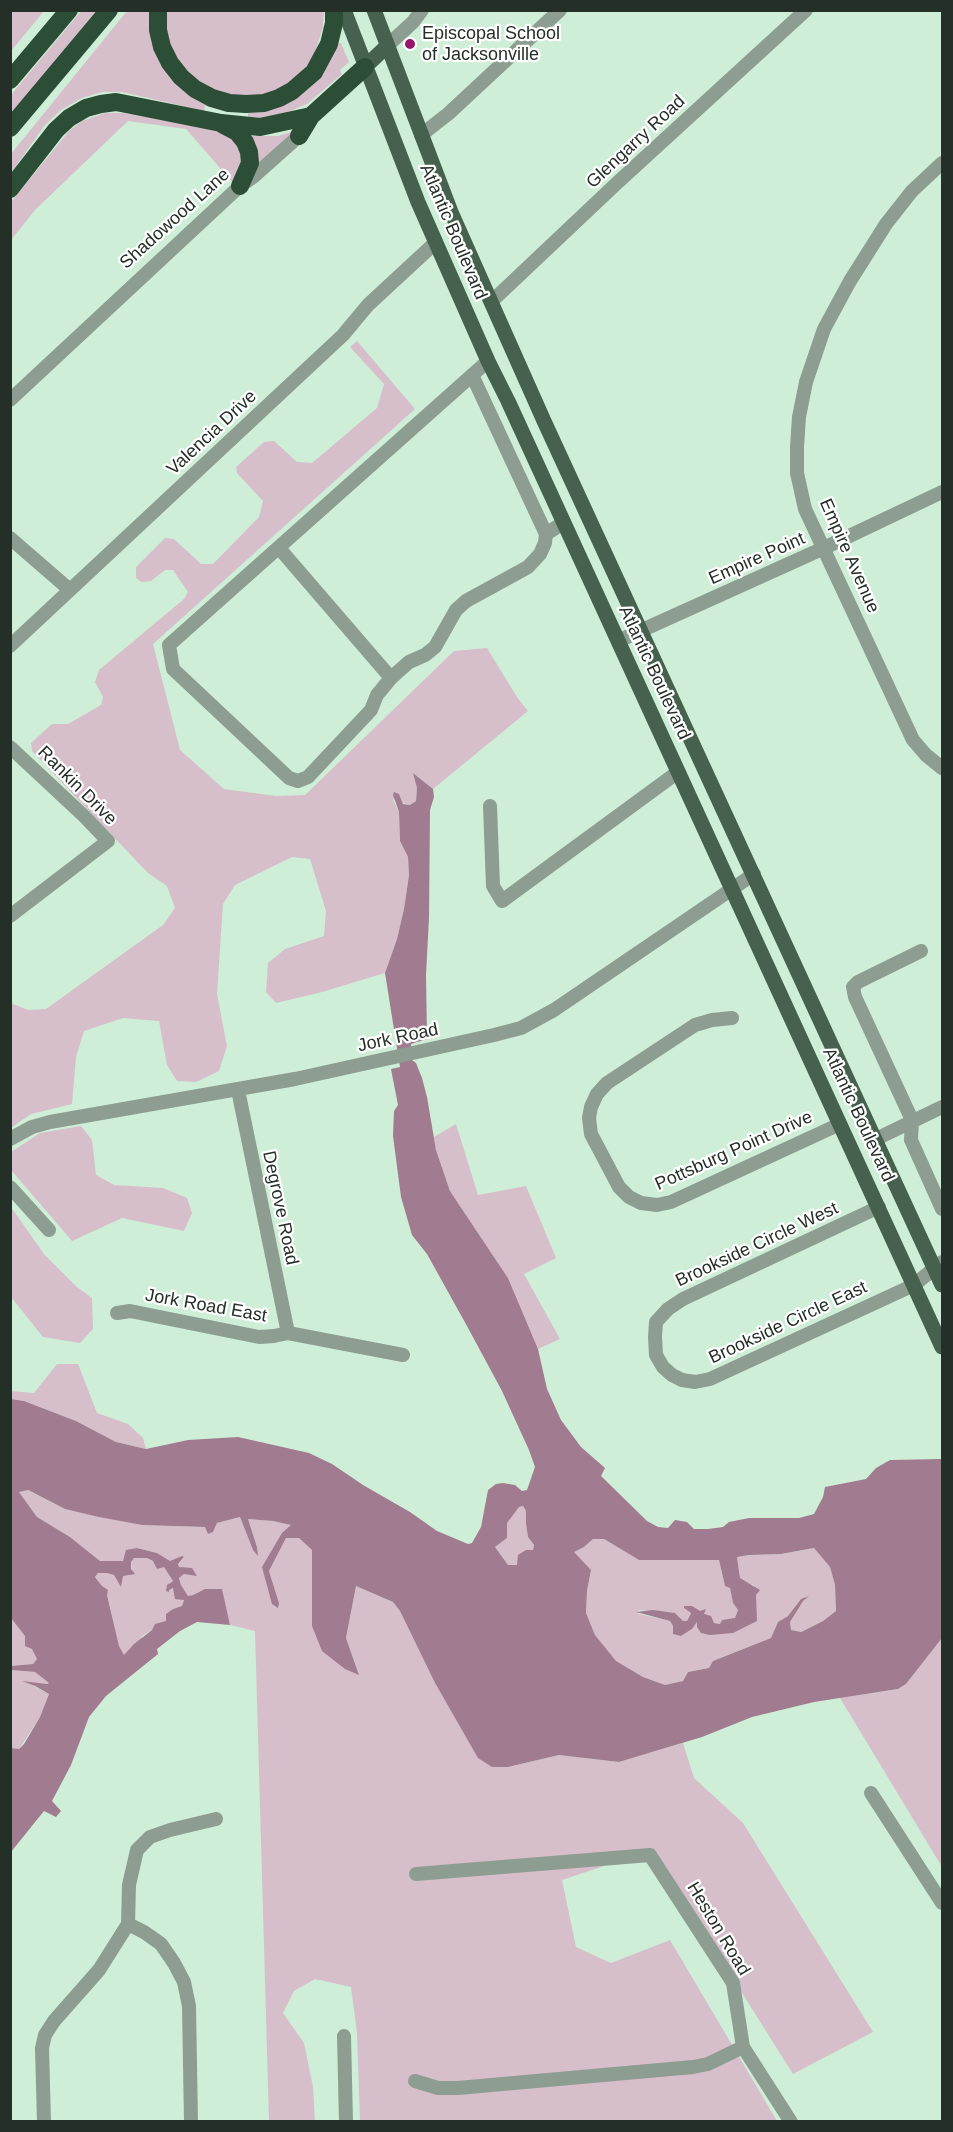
<!DOCTYPE html>
<style>
body{margin:0}
#map{position:relative;width:953px;height:2132px;overflow:hidden;background:#cfeed7;font-family:Arial,sans-serif}
canvas{display:block}
.frame{position:absolute;inset:0;border:12px solid #242f27;pointer-events:none}
</style>
<div id="map">
<canvas width="953" height="2132"></canvas>
<div class="frame"></div>
</div>
<script>
const ctx = document.querySelector('canvas').getContext('2d');
ctx.lineJoin = 'round';
function fill(path, color) { ctx.fillStyle = color; ctx.fill(path, 'evenodd'); }
const toPath = rows => new Path2D(rows.map(r => 'M' + r).join(''));
function trace(path, color, width, dash) { ctx.strokeStyle = color; ctx.lineWidth = width; ctx.lineCap = dash ? 'butt' : 'round'; ctx.setLineDash(dash || []); ctx.stroke(path); }
function label(font, color, halo, rows, align = 'center') {
  ctx.font = font + ' Arial,sans-serif'; ctx.lineWidth = 4.5; ctx.setLineDash([]); ctx.textBaseline = 'middle'; ctx.strokeStyle = halo; ctx.fillStyle = color; for (const [text, x, y, turn = 0] of rows) {
    ctx.save(); ctx.translate(x, y); ctx.rotate((+turn || 0) * Math.PI / 180); ctx.textAlign = isNaN(turn) ? turn : align; if (halo) ctx.strokeText(text, 0, 0); ctx.fillText(text, 0, 0); ctx.restore();
  }
}
const green = toPath([
 [10,11,44,11,11,51,10,51],
 [81,11,99,11,11,115,11,95],
 [127,11,151,11,175,78,265,108,337,44,341,43,349,62,340,70,342,74,307,104,278,116,248,119,248,113,224,111,205,106,204,111,122,92,102,92,82,98,61,110,45,125,11,173,11,154],
 [164,11,324,11,323,27,311,65,276,93,238,99,209,90,183,71,167,42],
 [105,113,123,113,219,130,236,141,242,158,234,184,186,129,128,121,35,210,11,240,11,202,69,131,82,121],
 [294,131,295,133,253,172,250,136,278,136],
 [357,341,415,409,153,644,180,750,224,789,276,796,305,795,454,651,487,648,517,697,528,711,433,789,414,774,417,788,416,801,410,805,403,803,399,794,393,800,399,812,400,841,408,857,409,875,404,909,397,939,385,973,322,992,276,1003,266,992,268,963,285,949,324,936,326,911,310,859,292,857,235,885,223,904,217,994,227,1046,219,1071,196,1082,177,1081,167,1065,159,1021,123,1018,84,1031,76,1057,72,1104,31,1114,11,1128,11,1003,28,1010,46,1009,163,925,175,908,167,886,148,873,32,751,31,743,52,724,68,724,101,705,103,697,95,682,99,670,184,599,188,592,173,570,165,570,151,581,141,582,136,578,136,567,165,538,174,539,201,564,213,564,259,517,263,501,237,473,236,467,264,442,274,441,297,462,312,463,377,408,384,384,350,347],
 [456,1124,478,1195,526,1186,556,1258,524,1274,560,1339,538,1349,508,1278,450,1191,436,1150,434,1137],
 [81,1126,92,1140,96,1175,114,1185,163,1188,187,1198,192,1213,184,1231,122,1218,72,1241,11,1170,11,1152,40,1133],
 [11,1207,44,1254,77,1287,92,1298,93,1329,80,1343,43,1337,11,1297],
 [57,1364,78,1364,97,1413,128,1424,143,1438,146,1449,116,1442,76,1421,24,1401,11,1399,10,1391,34,1393],
 [27,1490,65,1509,142,1525,205,1527,213,1532,217,1523,240,1517,253,1550,257,1547,248,1519,273,1521,292,1525,262,1567,279,1603,269,1571,286,1538,299,1538,312,1550,312,1626,359,1674,346,1638,356,1586,393,1602,400,1611,435,1683,478,1757,508,1767,559,1755,619,1762,683,1743,694,1778,743,1823,873,2032,793,2074,652,1850,562,1880,576,1947,611,1963,670,1940,777,2121,360,2121,357,2033,351,1987,315,1979,294,1991,283,2013,304,2043,313,2087,315,2121,269,2121,255,1631,230,1625,221,1589,205,1589,193,1595,188,1596,181,1585,179,1577,185,1574,197,1575,179,1567,178,1564,184,1558,182,1556,170,1562,157,1553,137,1548,123,1561,100,1561,70,1537,37,1517,19,1492],
 [523,1506,526,1511,526,1524,528,1537,534,1545,533,1550,518,1565,508,1565,495,1547,507,1538,506,1523,519,1507],
 [593,1539,604,1539,639,1560,719,1560,725,1586,730,1587,733,1603,738,1610,735,1619,722,1620,720,1624,714,1623,692,1606,684,1606,684,1608,691,1612,687,1621,683,1621,675,1613,638,1610,639,1614,670,1621,673,1626,674,1634,681,1636,692,1629,697,1621,733,1633,754,1585,746,1583,740,1578,737,1557,749,1555,782,1554,814,1548,830,1567,835,1585,836,1611,823,1621,800,1632,791,1630,790,1622,801,1599,788,1616,778,1622,771,1638,713,1661,709,1668,688,1672,683,1681,665,1685,643,1677,615,1661,595,1635,586,1613,587,1591,591,1570,573,1552,584,1547],
 [134,1557,147,1558,164,1567,173,1581,169,1583,169,1590,173,1588,184,1600,182,1606,173,1609,166,1621,142,1636,141,1640,134,1644,124,1656,119,1646,107,1595,95,1576,98,1573,107,1573,114,1575,121,1586,122,1576,132,1572,131,1562],
 [10,1618,19,1626,25,1636,26,1642,37,1655,37,1659,33,1664,11,1666],
 [942,1638,942,1867,840,1698,898,1689,906,1684],
 [10,1670,35,1672,49,1683,47,1684,26,1682,49,1694,40,1717,19,1749,11,1748]
]);
const water = toPath([
 [413,773,433,789,434,797,430,810,429,918,426,975,427,1039,411,1044,412,1060,416,1063,422,1078,427,1097,436,1150,450,1191,508,1278,538,1349,547,1389,561,1420,581,1447,605,1468,601,1476,647,1521,658,1527,668,1528,675,1520,687,1522,694,1529,708,1529,723,1527,729,1522,749,1518,799,1518,814,1514,823,1497,825,1487,866,1479,876,1468,890,1460,942,1459,942,1638,906,1684,898,1689,814,1702,752,1717,702,1737,619,1762,559,1755,508,1767,492,1767,478,1758,435,1683,400,1611,393,1602,356,1586,346,1638,359,1675,345,1669,322,1651,312,1626,312,1550,299,1538,286,1538,269,1571,279,1603,278,1608,272,1604,262,1567,282,1533,291,1525,273,1521,248,1519,257,1547,258,1556,253,1550,240,1517,217,1523,213,1532,208,1534,205,1527,142,1525,99,1517,65,1509,28,1490,19,1492,37,1517,70,1537,100,1561,123,1561,126,1550,137,1548,157,1553,170,1561,182,1556,184,1557,178,1564,179,1567,192,1568,197,1576,184,1574,179,1578,181,1585,188,1596,193,1595,205,1589,222,1589,230,1625,197,1622,180,1631,157,1649,158,1654,106,1696,89,1717,71,1765,52,1801,61,1811,56,1817,44,1811,11,1852,10,1766,12,1763,11,1748,19,1749,24,1744,40,1717,49,1694,35,1686,22,1681,47,1684,49,1683,35,1672,11,1670,11,1666,33,1664,37,1659,32,1649,25,1646,25,1636,11,1618,11,1399,24,1401,76,1421,116,1442,146,1449,188,1440,238,1437,309,1453,332,1464,363,1485,410,1512,437,1531,468,1544,472,1543,481,1527,488,1490,496,1484,503,1483,515,1485,522,1491,527,1490,535,1467,529,1450,502,1391,467,1326,427,1254,412,1235,401,1197,393,1136,394,1111,398,1105,391,1069,400,1067,385,973,397,939,404,909,409,875,408,857,400,841,399,812,393,795,394,792,399,794,403,804,410,805,416,801,417,788],
 [523,1506,526,1511,526,1524,528,1537,534,1545,533,1550,526,1550,518,1555,517,1565,508,1565,495,1547,507,1538,507,1523,519,1507],
 [593,1539,604,1539,639,1560,719,1560,725,1586,730,1588,733,1603,738,1610,735,1618,722,1620,720,1624,714,1623,711,1616,704,1614,706,1609,700,1611,692,1606,684,1606,684,1608,691,1613,687,1621,683,1621,675,1613,653,1610,636,1612,670,1621,673,1626,673,1634,681,1636,692,1629,697,1622,697,1627,701,1633,710,1635,733,1633,757,1621,756,1595,760,1590,740,1578,737,1557,749,1555,781,1554,814,1548,830,1567,835,1585,836,1611,823,1621,801,1632,791,1630,790,1622,803,1601,809,1596,801,1599,788,1616,778,1622,771,1638,713,1661,709,1668,688,1672,683,1681,665,1685,643,1677,616,1661,595,1635,586,1613,587,1591,591,1570,574,1552,584,1547],
 [134,1558,147,1558,153,1561,157,1569,164,1567,173,1581,167,1585,166,1591,169,1592,169,1590,173,1588,175,1599,184,1600,182,1606,173,1609,166,1614,166,1621,155,1624,152,1630,134,1644,124,1655,119,1646,107,1595,108,1590,102,1586,95,1577,98,1573,107,1573,114,1575,121,1587,123,1576,135,1574,131,1569,131,1562]
]);
const minor = toPath([
 [387,46,413,22,422,10],
 [421,135,448,114,560,10],
 [942,163,912,191,886,224,850,281,824,329,806,382,799,417,797,447,797,473,805,509,913,740,926,755,942,768],
 [491,302,617,183,806,10],
 [488,361,169,645,173,669,289,778,298,781,308,777,371,710,377,695,391,678,409,662,425,655,435,647,456,610,466,601,528,567,540,554,545,543,546,534,563,523],
 [472,375,546,534],
 [10,400,240,186,253,177,299,136],
 [10,538,70,590],
 [279,548,391,678],
 [618,641,824,548,942,492],
 [10,646,343,335,368,305,435,243],
 [10,747,84,816,108,841,10,916],
 [490,806,493,886,502,901,678,772],
 [921,951,858,982,853,987,855,997,912,1120,911,1140,942,1209],
 [732,1018,712,1020,695,1025,607,1083,597,1094,591,1107,589,1118,591,1134,619,1187,629,1197,641,1203,657,1205,671,1202,840,1124],
 [238,1090,288,1333],
 [10,1139,32,1127,50,1122,295,1079,494,1035,521,1028,554,1010,754,874],
 [876,1139,942,1107],
 [10,1187,49,1230],
 [879,1207,683,1299,668,1309,656,1322,655,1337,656,1355,663,1367,672,1375,682,1380,695,1382,710,1379,914,1285,942,1262],
 [117,1313,130,1311,259,1337,274,1336,288,1333,403,1355],
 [871,1793,942,1903],
 [416,1874,650,1855,733,1983,743,2047,791,2122],
 [128,1924,144,1932,161,1944,174,1963,184,1982,189,2006,191,2122],
 [344,2036,346,2122],
 [415,2081,438,2088,458,2088,693,2067,708,2064,743,2047],
 [44,2122,42,2048,45,2035,54,2021,99,1970,128,1924,129,1885,137,1850,150,1837,170,1830,216,1819]
]);
const major = toPath([
 [344,10,418,202,488,361,508,401,942,1347],
 [374,10,451,212,544,421,942,1285],
 [365,67,387,46]
]);
const highway = toPath([
 [158,10,158,30,162,47,170,63,181,77,195,89,212,98,229,103,246,104,264,103,279,98,292,91,314,72,329,44,334,23,334,10],
 [10,80,69,10],
 [222,124,237,132,245,142,249,152,250,163,240,186],
 [10,128,109,10],
 [299,136,311,116,365,67],
 [10,189,56,130,69,118,86,108,101,104,116,102,221,123,260,127,311,116]
]);
const markers = [
 [410,44,6,"#96156d"]
];
const poiNames = [
 ["Episcopal School",422,34],
 ["of Jacksonville",422,55]
];
const streetNames = [
 ["Glengarry Road",636,142,-43],
 ["Shadowood Lane",175,219,-42],
 ["Atlantic Boulevard",453,232,67],
 ["Valencia Drive",212,433,-43],
 ["Empire Avenue",849,556,66],
 ["Empire Point",757,559,-24],
 ["Atlantic Boulevard",654,673,65],
 ["Rankin Drive",77,786,45],
 ["Jork Road",398,1038,-12],
 ["Atlantic Boulevard",858,1115,65],
 ["Pottsburg Point Drive",734,1151,-24],
 ["Degrove Road",280,1208,78],
 ["Brookside Circle West",757,1245,-25],
 ["Jork Road East",206,1306,10],
 ["Brookside Circle East",788,1323,-25],
 ["Heston Road",718,1929,59]
];
fill(green, '#d7becb');
fill(water, '#a17b8f');
trace(minor, '#8d9d91', 14);
trace(major, '#46624e', 15);
trace(highway, '#2c4d36', 18);
for (const [x, y, r, color] of markers) { const dot = new Path2D(); dot.arc(x, y, r, 0, 2 * Math.PI); ctx.fillStyle = color; ctx.fill(dot); trace(dot, '#fff', 2); }
label('18px', '#242f27', '#fff', poiNames, 'left');
label('18px', '#242f27', '#fff', streetNames);
</script>
